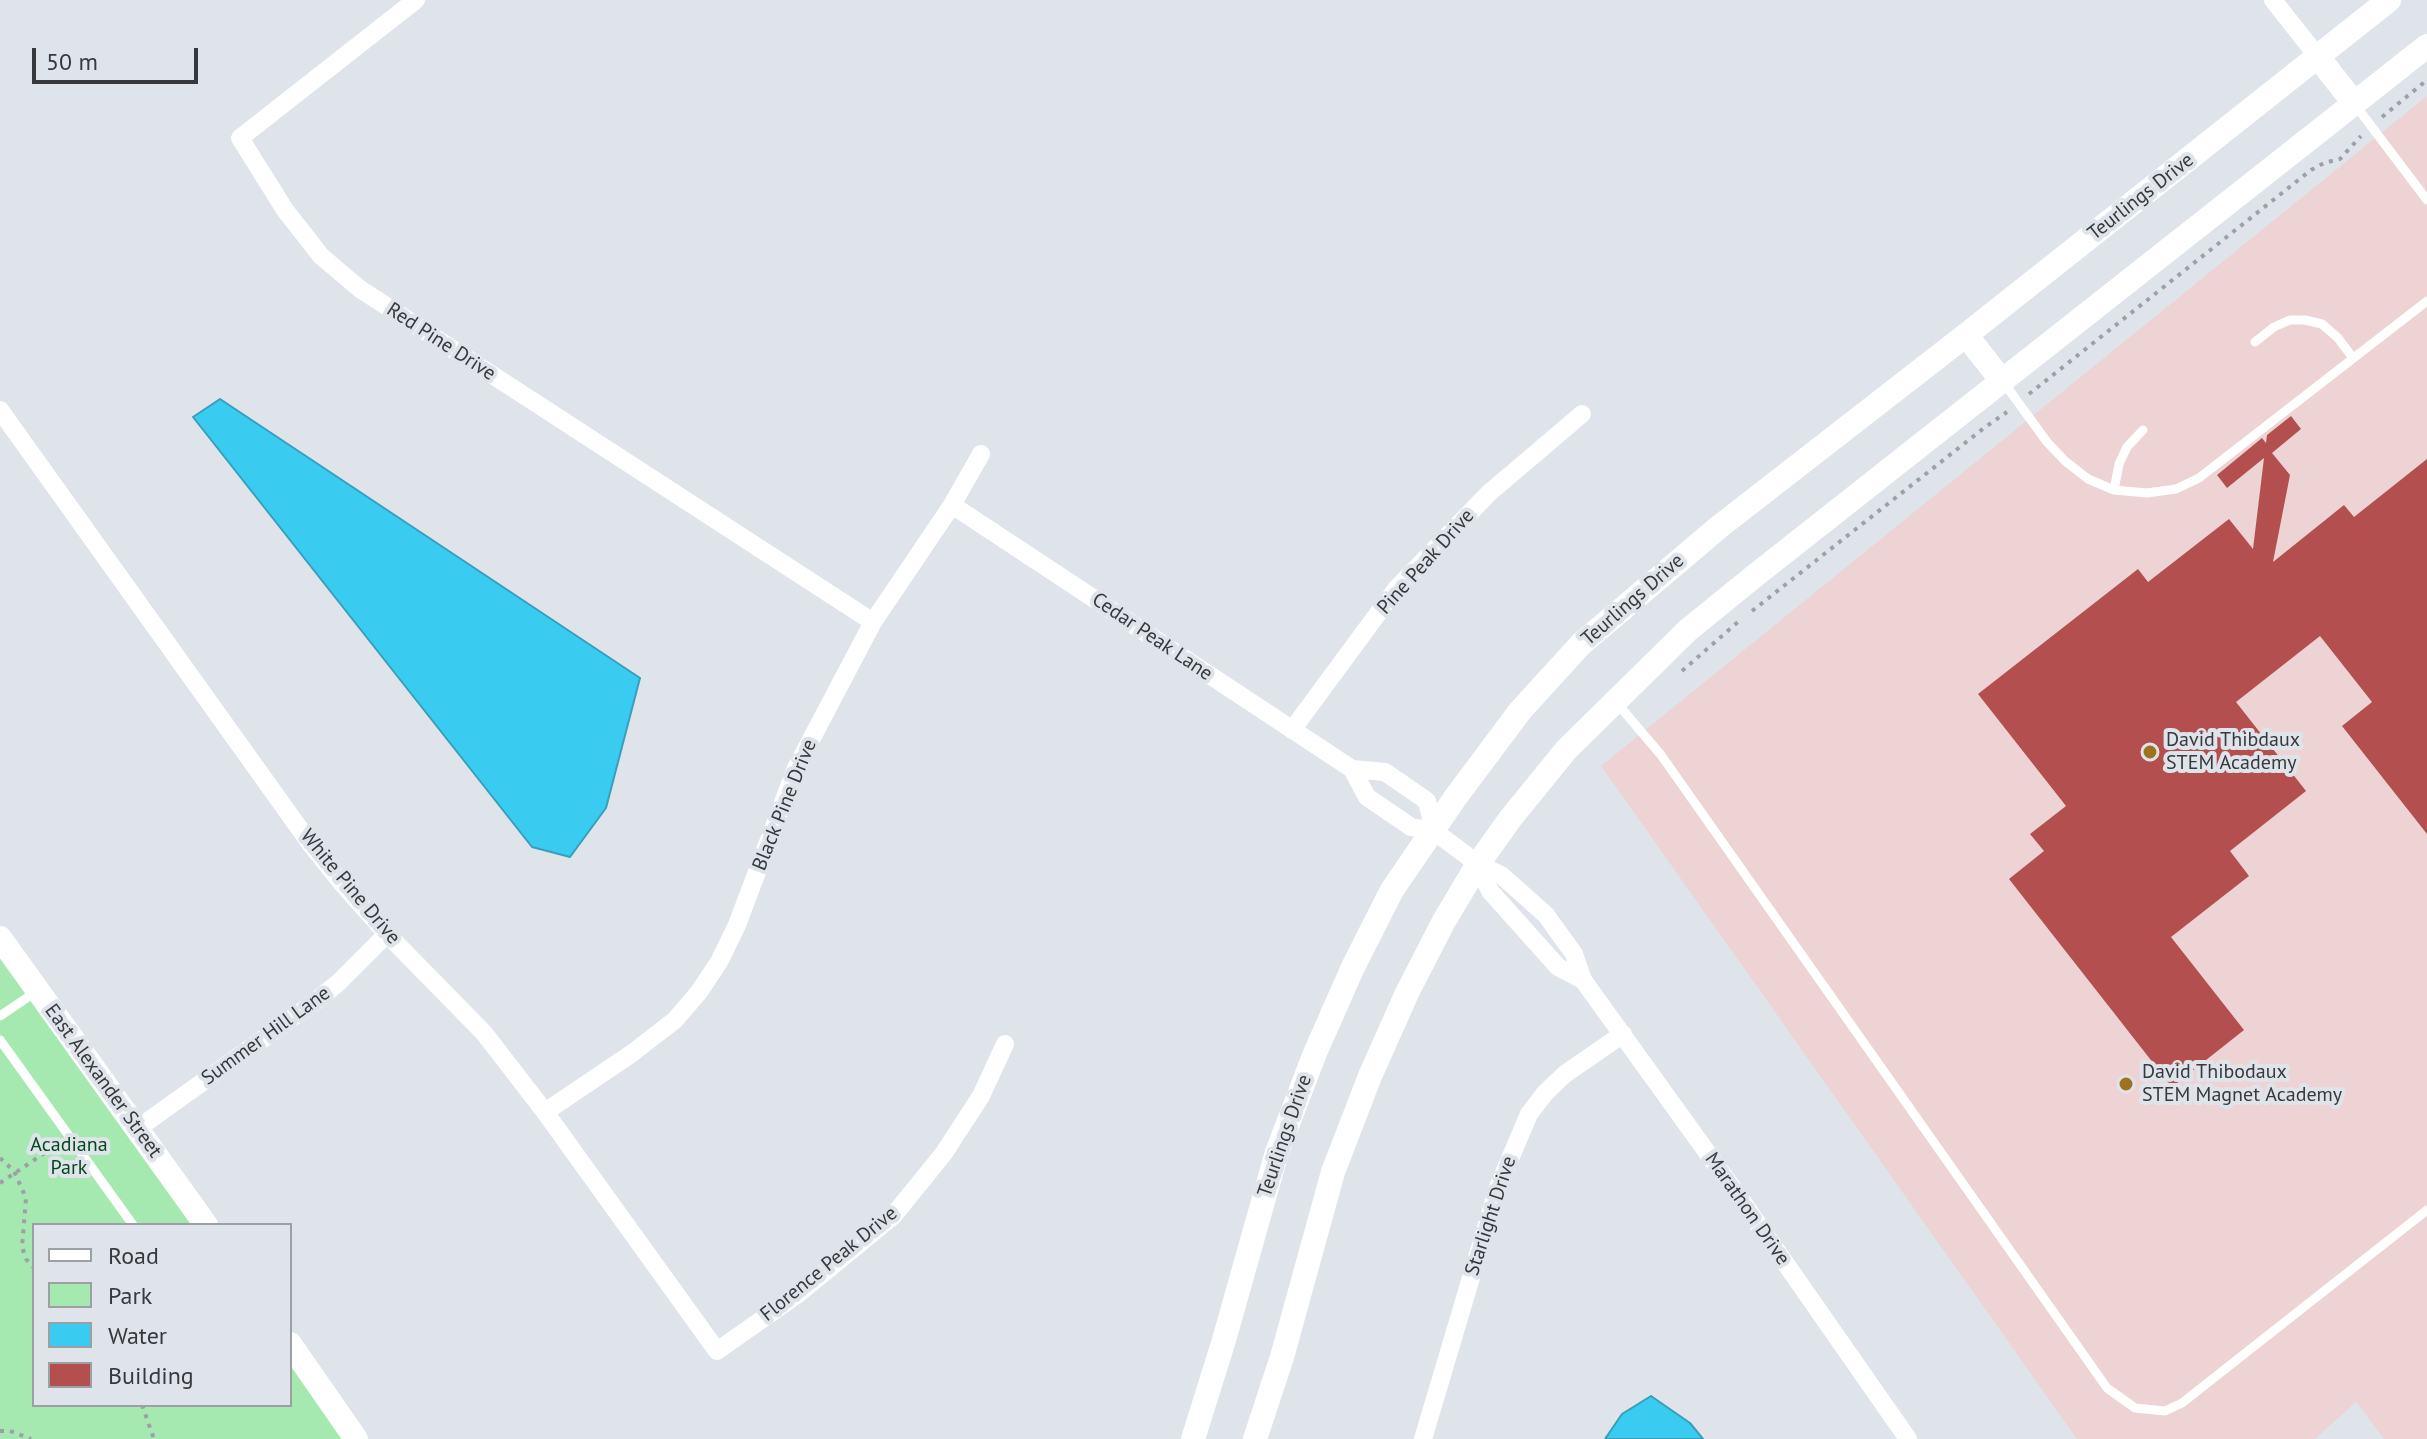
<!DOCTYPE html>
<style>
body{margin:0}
#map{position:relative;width:2427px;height:1439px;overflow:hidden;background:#dfe4eb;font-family:"PT Sans",sans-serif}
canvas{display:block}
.legend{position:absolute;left:32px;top:1223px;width:260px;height:184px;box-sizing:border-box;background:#dfe4eb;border:2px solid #9ca0a5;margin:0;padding:10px 14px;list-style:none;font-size:24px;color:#37393c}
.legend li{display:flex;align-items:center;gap:16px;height:40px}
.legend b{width:40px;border:2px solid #9ca0a5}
.scale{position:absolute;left:32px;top:48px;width:166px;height:36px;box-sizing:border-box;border:4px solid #37393c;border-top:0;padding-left:10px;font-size:24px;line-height:28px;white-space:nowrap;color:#37393c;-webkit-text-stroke:6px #dfe4eb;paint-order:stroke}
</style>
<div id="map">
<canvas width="2427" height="1439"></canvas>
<ul class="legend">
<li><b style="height:10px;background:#fff"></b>Road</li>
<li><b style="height:22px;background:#a5e9b1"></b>Park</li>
<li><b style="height:22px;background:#39cbf0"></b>Water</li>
<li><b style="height:22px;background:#b3504f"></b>Building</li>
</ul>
<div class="scale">50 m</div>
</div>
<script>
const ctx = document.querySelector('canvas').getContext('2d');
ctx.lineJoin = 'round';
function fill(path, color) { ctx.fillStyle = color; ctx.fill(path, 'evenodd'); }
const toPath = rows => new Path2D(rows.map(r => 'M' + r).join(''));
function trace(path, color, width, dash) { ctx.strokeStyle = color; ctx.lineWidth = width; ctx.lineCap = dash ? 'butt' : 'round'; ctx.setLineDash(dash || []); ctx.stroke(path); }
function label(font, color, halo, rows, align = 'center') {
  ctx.font = font + ' "PT Sans",sans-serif'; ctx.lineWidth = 8; ctx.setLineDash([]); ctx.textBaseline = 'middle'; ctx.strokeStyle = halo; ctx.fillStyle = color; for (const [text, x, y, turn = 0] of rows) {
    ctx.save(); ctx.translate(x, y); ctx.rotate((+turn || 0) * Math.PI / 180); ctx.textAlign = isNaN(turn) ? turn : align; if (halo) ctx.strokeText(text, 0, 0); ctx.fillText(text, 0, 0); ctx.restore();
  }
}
const education = toPath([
 [2427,96,2427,1439,2384,1439,2356,1402,2315,1439,2077,1439,1601,766]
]);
const green = toPath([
 [0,942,201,1225,34,1225,34,1405,290,1405,290,1351,353,1439,0,1439]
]);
const water = toPath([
 [220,399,640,678,606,808,570,857,532,847,193,417,220,399],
 [1651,1396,1690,1423,1703,1439,1605,1439,1622,1414,1651,1396]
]);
const building = toPath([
 [2291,416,2301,429,2272,453,2290,475,2273,562,2344,505,2354,517,2427,459,2427,834,2342,726,2372,702,2320,636,2236,702,2306,791,2230,851,2249,876,2171,937,2244,1030,2172,1087,2009,879,2044,851,2030,834,2066,806,1978,694,2138,569,2148,582,2229,519,2253,549,2264,458,2227,488,2217,475,2262,438,2266,443,2267,435]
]);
const path = toPath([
 [2382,117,2427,80],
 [2029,394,2311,170,2324,163,2340,159,2361,136],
 [1752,611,1984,428,2007,412],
 [1682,671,1739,621],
 [0,1158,14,1171,26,1198,22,1247,26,1259,34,1268],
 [0,1183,58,1144],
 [142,1405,154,1439],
 [0,1431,10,1431,31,1439]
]);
const lane = toPath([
 [2356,106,2427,200],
 [2255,342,2274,327,2290,320,2305,320,2322,324,2338,338,2353,358],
 [2004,383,2047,442,2065,461,2088,479,2114,490,2147,493,2176,489,2199,478,2427,301],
 [2114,490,2119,464,2127,447,2143,430],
 [1616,702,1661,755,2107,1388,2135,1408,2165,1411,2182,1403,2427,1210],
 [0,1016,37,991],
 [0,1040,133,1225]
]);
const street = toPath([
 [416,0,240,138,285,210,321,256,360,289,873,622],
 [2273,0,2318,57],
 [0,410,312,846,340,881,387,934,484,1033,545,1112,717,1351,798,1294,893,1216,944,1153,981,1096,1005,1044],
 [952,505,1352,769,1385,772,1427,801,1434,831],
 [1292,730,1396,589,1489,493,1582,414],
 [1352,769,1367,797,1411,827,1434,831,1478,864,1501,875,1546,915,1574,954,1583,980,1742,1201,1908,1439],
 [1478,864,1490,891,1558,967,1583,980],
 [545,1112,631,1054,675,1020,699,992,719,962,737,925,796,768,873,622,952,505,981,454],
 [137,1129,313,1003,338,983,387,934],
 [1423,1439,1498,1187,1529,1114,1545,1093,1565,1074,1623,1034]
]);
const secondary = toPath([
 [2318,57,2354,103],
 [1966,335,2002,381],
 [0,938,206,1225],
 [290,1344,356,1439],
 [1193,1439,1224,1340,1277,1152,1315,1053,1353,967,1392,890,1455,798,1520,711,1581,644,1719,527,1966,335,2389,0],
 [1255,1439,1282,1357,1333,1172,1370,1076,1407,993,1444,921,1478,864,1510,819,1566,750,1688,630,1757,574,2427,46]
]);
const markers = [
 [2150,752,8,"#9c7320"],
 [2126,1084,8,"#9c7320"]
];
const streetNames = [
 ["Teurlings Drive",2141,197,-38],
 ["Red Pine Drive",441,342,33],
 ["Pine Peak Drive",1426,562,-48],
 ["Teurlings Drive",1633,600,-41],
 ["Cedar Peak Lane",1152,637,34],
 ["Black Pine Drive",785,805,-68],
 ["White Pine Drive",350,887,50],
 ["Summer Hill Lane",266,1036,-36],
 ["East Alexander Street",103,1081,54],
 ["Teurlings Drive",1285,1136,-71],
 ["Marathon Drive",1747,1209,55],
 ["Starlight Drive",1491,1216,-72],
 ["Florence Peak Drive",829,1264,-39]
];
const poiNames = [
 ["David Thibdaux",2166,740],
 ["STEM Academy",2166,763],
 ["David Thibodaux",2142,1072],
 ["STEM Magnet Academy",2142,1095]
];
const parkNames = [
 ["Acadiana",69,1145],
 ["Park",69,1168]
];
fill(education, '#edd3d3');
fill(green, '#a5e9b1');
fill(water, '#39cbf0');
trace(water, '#389fba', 2);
fill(building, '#b3504f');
trace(path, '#9da0a6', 4, [4, 6]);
trace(lane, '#fff', 9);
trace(street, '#fff', 18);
trace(secondary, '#fff', 24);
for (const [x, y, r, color] of markers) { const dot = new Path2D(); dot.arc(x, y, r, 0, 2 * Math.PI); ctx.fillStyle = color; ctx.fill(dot); trace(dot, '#dfe4eb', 3); }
label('20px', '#37393c', '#dfe4eb', streetNames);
label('20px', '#37393c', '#dfe4eb', poiNames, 'left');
label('20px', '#05481d', '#dfe4eb', parkNames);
</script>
